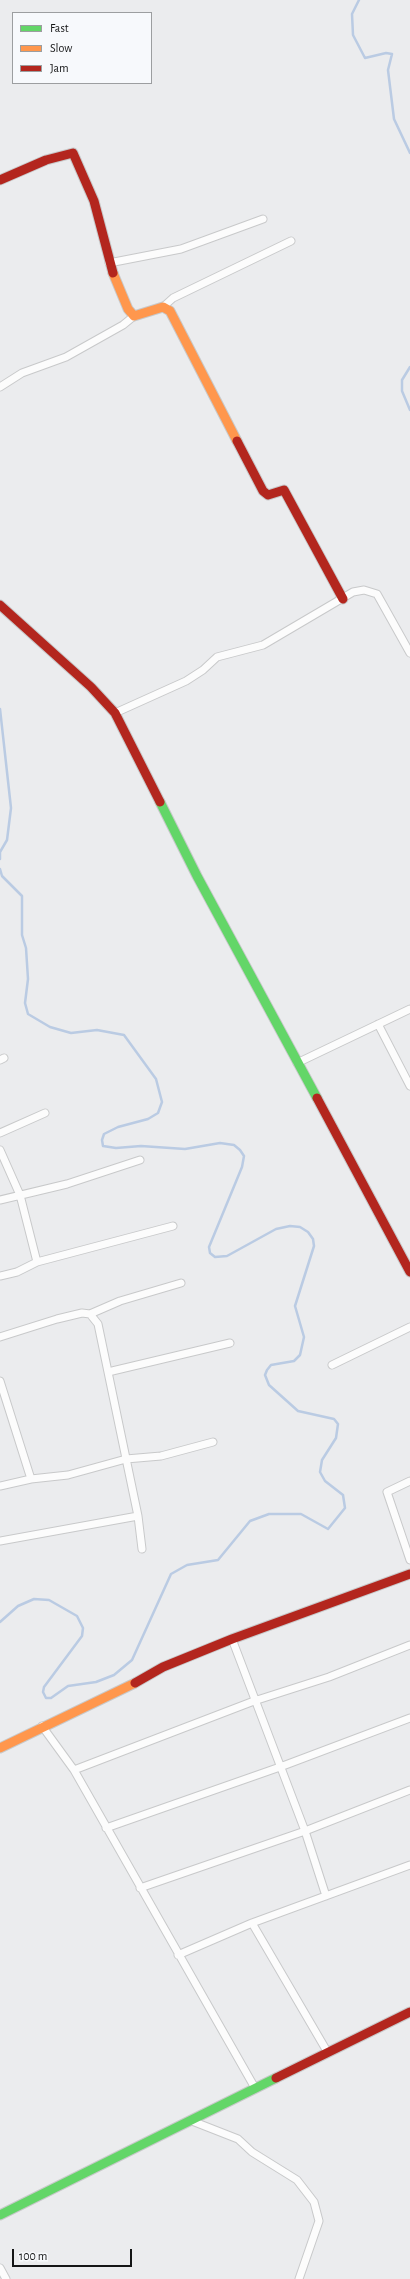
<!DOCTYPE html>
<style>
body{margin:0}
#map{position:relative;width:410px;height:2279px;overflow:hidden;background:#ebecee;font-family:"Alegreya Sans",sans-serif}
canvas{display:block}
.legend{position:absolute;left:12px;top:12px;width:140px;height:72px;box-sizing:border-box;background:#f7f9fc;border:1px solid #9c9ea0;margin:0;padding:5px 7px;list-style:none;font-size:12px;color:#141516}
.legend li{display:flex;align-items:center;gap:8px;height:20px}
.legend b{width:20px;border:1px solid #9c9ea0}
.scale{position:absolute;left:12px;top:2249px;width:120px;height:18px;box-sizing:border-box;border:2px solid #141516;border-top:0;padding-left:5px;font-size:12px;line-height:14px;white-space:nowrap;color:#141516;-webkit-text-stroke:3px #f7f9fc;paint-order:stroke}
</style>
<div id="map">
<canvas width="410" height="2279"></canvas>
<ul class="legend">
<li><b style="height:5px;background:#63d668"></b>Fast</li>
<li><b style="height:5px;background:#ff974d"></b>Slow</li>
<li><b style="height:5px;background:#b3261e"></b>Jam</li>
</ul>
<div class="scale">100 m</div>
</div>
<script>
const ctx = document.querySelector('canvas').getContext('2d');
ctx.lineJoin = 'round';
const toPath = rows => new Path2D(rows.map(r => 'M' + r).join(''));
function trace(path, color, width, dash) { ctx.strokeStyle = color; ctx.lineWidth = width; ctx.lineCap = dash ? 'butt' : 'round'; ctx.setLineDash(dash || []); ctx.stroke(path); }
const stream = toPath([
 [359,0,352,14,353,35,365,58,386,53,392,54,388,70,394,119,410,153],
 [410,367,402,380,402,391,410,410],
 [0,709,11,808,7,840,0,852,0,859],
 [0,869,2,876,22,896,22,935,26,948,28,979,25,1003,28,1014,50,1027,71,1033,97,1030,124,1035,156,1079,162,1102,158,1113,148,1119,118,1127,104,1134,102,1140,103,1146,116,1148,141,1146,185,1149,220,1143,234,1145,240,1150,244,1156,242,1167,209,1247,210,1253,215,1257,227,1256,276,1229,290,1226,300,1227,308,1232,313,1239,314,1246,295,1306,304,1337,300,1355,294,1361,271,1365,267,1370,265,1375,269,1385,298,1411,334,1419,338,1424,336,1438,322,1460,320,1472,325,1481,343,1495,345,1508,328,1529,301,1514,269,1514,250,1521,218,1560,187,1565,171,1574,132,1660,114,1675,96,1682,68,1686,51,1698,46,1698,43,1692,44,1687,82,1636,83,1628,77,1616,49,1600,34,1599,18,1606,0,1622]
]);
const street = toPath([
 [109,263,181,249,263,219],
 [163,307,173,298,291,241],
 [0,387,22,373,66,357,123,325,134,316],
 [115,713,186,681,203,670,217,657,263,645,353,592,364,590,377,594,410,653],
 [378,1024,410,1086],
 [0,1060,4,1058],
 [297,1063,410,1009],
 [0,1133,45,1113],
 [0,1150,20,1195,37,1262],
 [0,1200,67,1184,140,1160],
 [0,1276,17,1272,37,1262,173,1226],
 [0,1337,57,1319,82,1313,90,1314,120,1301,181,1283],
 [332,1365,410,1327],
 [108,1372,230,1343],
 [0,1381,31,1479],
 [410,1481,387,1492,410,1560],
 [0,1486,31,1479,68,1475,126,1459,161,1456,213,1442],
 [138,1516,142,1549],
 [0,1541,138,1516,98,1324,90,1314],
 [232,1639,305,1831,326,1896],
 [42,1726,74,1770,255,2088],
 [74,1770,254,1701,329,1677,410,1645],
 [106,1828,280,1767,410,1718],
 [140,1888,305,1831,410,1790],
 [252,1923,328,2053],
 [178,1955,252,1923,410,1865],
 [192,2121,238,2139,252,2152,297,2180,314,2202,319,2221,299,2279],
 [0,2268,6,2279]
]);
const fast = toPath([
 [160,802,197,876,317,1098],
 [0,2215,276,2078]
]);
const slow = toPath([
 [113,273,128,309,134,316,163,307,170,311,237,441],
 [0,1748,135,1683]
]);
const jam = toPath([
 [0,180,46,160,73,153,94,201,113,273],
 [237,441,263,491,268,495,284,490,343,599],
 [0,605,91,687,115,713,160,802],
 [317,1098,410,1272],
 [135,1683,163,1667,232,1639,410,1574],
 [276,2078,410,2012]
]);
trace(stream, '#bacbe3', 2.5);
trace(street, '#c8c9ca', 9);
trace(fast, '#c8c9ca', 11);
trace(slow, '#c8c9ca', 11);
trace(jam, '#c8c9ca', 11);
trace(street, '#fcfcfc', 7);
trace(fast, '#63d668', 9);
trace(slow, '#ff974d', 9);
trace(jam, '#b3261e', 9);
</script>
